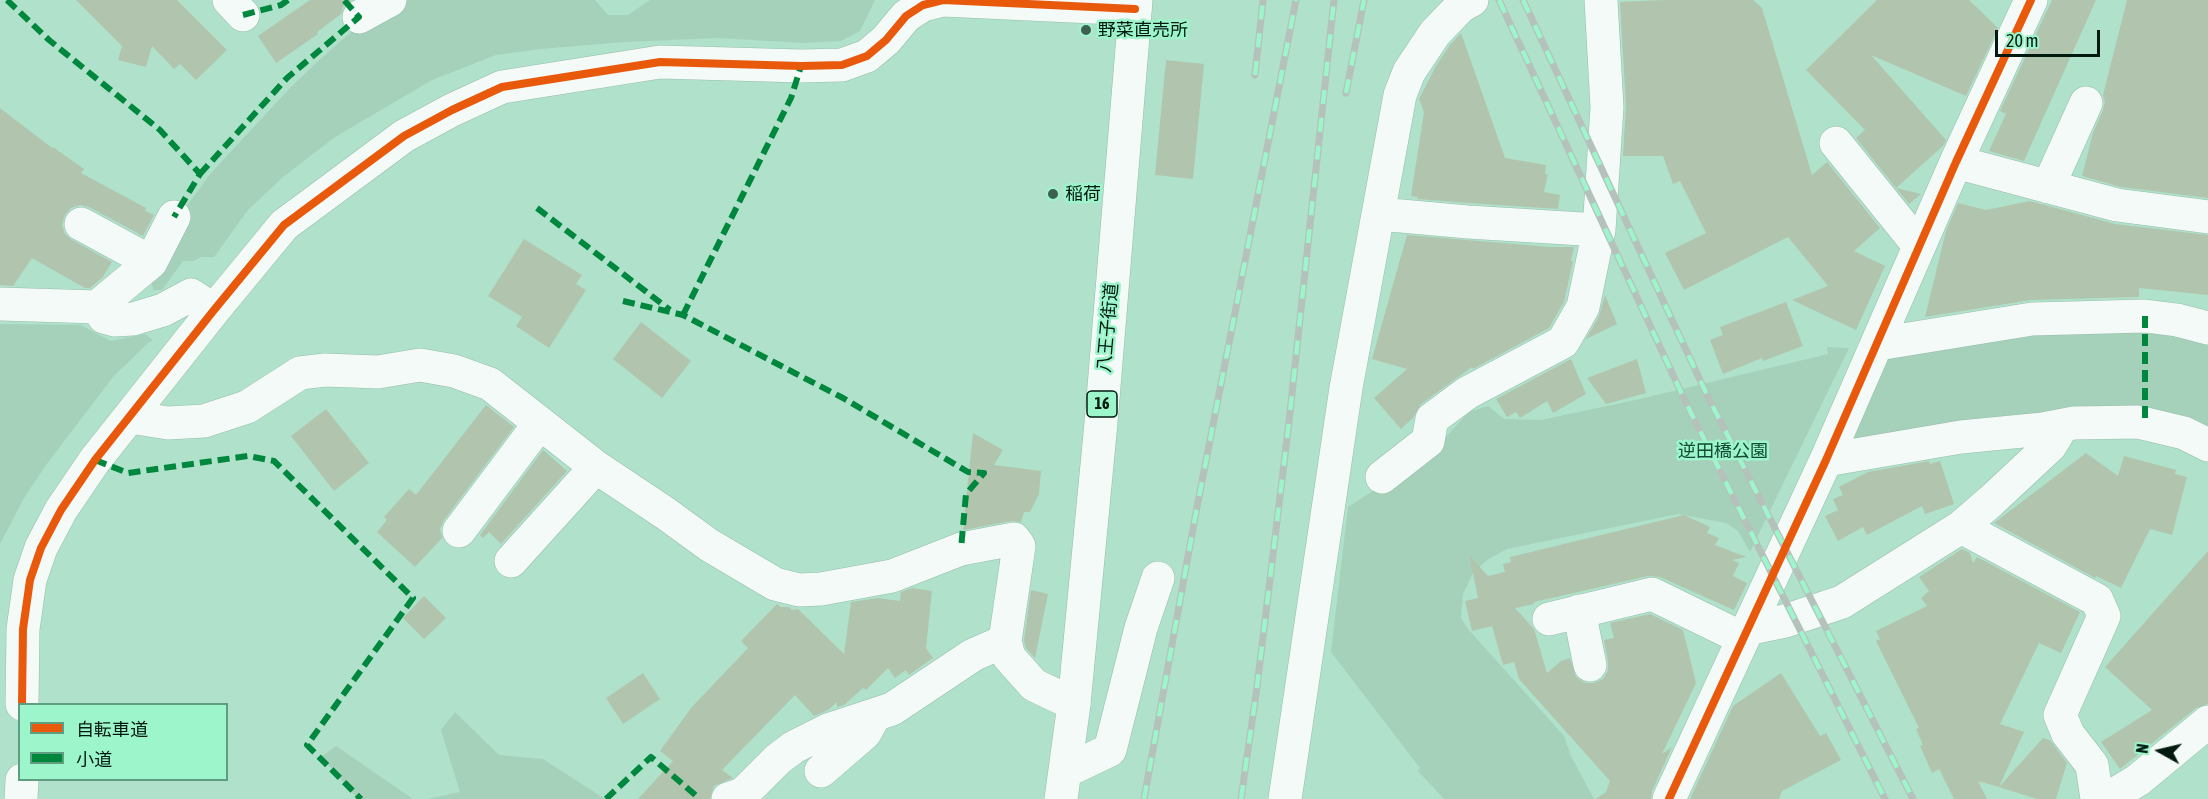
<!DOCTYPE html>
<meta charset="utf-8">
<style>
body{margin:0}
#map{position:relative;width:2208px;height:799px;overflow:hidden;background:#b0e1ca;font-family:"Asap Condensed","Noto Sans JP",sans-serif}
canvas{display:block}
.legend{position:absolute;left:18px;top:703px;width:210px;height:78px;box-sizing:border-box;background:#9cf5cb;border:2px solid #5e9d80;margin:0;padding:8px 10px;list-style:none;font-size:18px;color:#001a0f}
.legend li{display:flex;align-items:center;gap:12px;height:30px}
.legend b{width:30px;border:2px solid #5e9d80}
.north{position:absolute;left:2130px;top:721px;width:60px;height:60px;-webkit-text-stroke:4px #9cf5cb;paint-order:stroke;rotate:278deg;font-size:16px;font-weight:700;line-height:24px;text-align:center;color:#001a0f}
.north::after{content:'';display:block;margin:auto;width:21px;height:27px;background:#001a0f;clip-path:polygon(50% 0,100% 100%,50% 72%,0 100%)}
.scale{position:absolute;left:1995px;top:30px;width:105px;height:27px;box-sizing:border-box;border:3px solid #001a0f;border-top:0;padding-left:8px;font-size:18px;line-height:21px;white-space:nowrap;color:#001a0f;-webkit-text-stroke:4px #9cf5cb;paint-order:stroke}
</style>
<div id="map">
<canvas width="2208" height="799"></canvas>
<ul class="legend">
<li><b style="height:8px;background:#e8590c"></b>自転車道</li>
<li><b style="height:8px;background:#00873e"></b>小道</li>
</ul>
<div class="north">N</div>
<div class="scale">20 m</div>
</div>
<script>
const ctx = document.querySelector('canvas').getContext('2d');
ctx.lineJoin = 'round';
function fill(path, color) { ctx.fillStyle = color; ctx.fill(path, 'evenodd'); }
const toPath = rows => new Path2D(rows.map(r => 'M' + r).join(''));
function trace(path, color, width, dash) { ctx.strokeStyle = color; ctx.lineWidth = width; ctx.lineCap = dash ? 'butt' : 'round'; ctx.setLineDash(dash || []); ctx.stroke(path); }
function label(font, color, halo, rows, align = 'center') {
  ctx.font = font + ' "Asap Condensed","Noto Sans JP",sans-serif'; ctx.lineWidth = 5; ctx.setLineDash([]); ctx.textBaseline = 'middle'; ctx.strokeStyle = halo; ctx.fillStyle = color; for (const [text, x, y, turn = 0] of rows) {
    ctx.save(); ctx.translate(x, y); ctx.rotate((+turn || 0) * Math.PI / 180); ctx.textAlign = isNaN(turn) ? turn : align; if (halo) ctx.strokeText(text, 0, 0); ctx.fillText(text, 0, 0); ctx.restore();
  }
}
const green = toPath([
 [401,0,595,0,608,15,628,15,650,0,875,0,860,31,841,41,803,43,719,38,624,42,541,49,496,55,432,80,335,137,283,177,248,210,214,257,202,257,193,261,183,261,162,290,153,290,151,279,179,221,188,204,212,172,289,89,317,62,350,33],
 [0,324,81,325,111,341,145,334,153,340,148,343,113,377,46,465,24,498,0,544],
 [2133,324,2208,340,2208,437,2176,423,1836,451,1888,345],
 [1827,347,1849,348,1750,552,1738,531,1726,523,1678,514,1507,549,1487,560,1473,573,1463,594,1461,618,1468,629,1564,736,1571,756,1594,799,1444,799,1418,771,1420,768,1331,652,1348,507,1430,454,1469,412,1488,406,1504,419,1541,420,1640,399,1828,354],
 [455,712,499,755,543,759,605,799,427,799,460,792,441,730],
 [336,746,413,799,358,799,321,757]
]);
const building = toPath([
 [76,0,177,0,227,50,196,80,180,64,174,69,152,46,146,67,118,60,122,46],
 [310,0,351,0,343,7,341,14,317,32,318,34,276,63,258,36],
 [1663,0,1753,0,1762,8,1812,175,1827,162,1880,228,1854,251,1885,266,1856,330,1792,300,1828,286,1788,237,1684,290,1665,253,1706,233,1680,181,1673,184,1663,156,1623,156,1626,106,1620,2],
 [1877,0,1969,0,1998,28,1966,96,1871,55,1946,140,1943,146,1896,188,1856,138,1865,130,1806,70],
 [2052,0,2096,0,2024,161,1989,151,2006,114,2000,111],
 [2127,0,2208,0,2208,198,2121,187,2082,176,2093,133,2103,110,2105,102,2103,95],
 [1461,33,1505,158,1546,165,1545,174,1548,174,1544,192,1560,195,1558,209,1469,203,1417,199,1418,197,1411,196,1424,112,1419,99,1436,66,1450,45],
 [1166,60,1204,64,1193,179,1155,175],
 [0,108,52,148,53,147,84,169,81,173,146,208,145,211,154,215,143,236,89,207,80,205,71,208,65,215,62,225,65,234,72,240,112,262,102,278,90,288,85,288,32,258,13,286,0,285],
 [1896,188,1921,194,1909,204],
 [2030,201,2115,224,2208,235,2208,295,2139,288,2139,297,2031,300,1925,317,1946,231,1958,203,1986,210],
 [1407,235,1551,247,1574,247,1571,261,1573,261,1564,302,1549,328,1473,369,1472,367,1421,404,1413,418,1401,429,1374,398,1407,369,1372,359],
 [524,239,582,275,576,284,586,290,549,348,516,326,522,317,488,296],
 [1605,295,1617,324,1586,339,1599,316],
 [1786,302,1803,346,1763,361,1762,358,1723,374,1710,340,1723,335,1720,327],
 [641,322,691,361,662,398,613,359],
 [1571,359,1586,394,1553,413,1547,401,1520,418,1516,412,1507,417,1496,399],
 [1637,359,1646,393,1606,404,1587,378],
 [486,405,514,427,444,520,440,529,442,538,415,567,377,532,387,520,384,517,409,489,416,495],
 [326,409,369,463,334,491,291,436],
 [973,433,1003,450,994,465,1041,471,1039,494,1030,512,1024,512,1021,522,1011,521,963,530],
 [543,450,567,471,501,544,489,532,483,538,480,535],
 [2086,453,2118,476,2124,456,2176,470,2175,474,2187,477,2172,535,2150,529,2121,588,2096,576,2095,578,1994,523],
 [1929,461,1930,464,1940,461,1954,504,1925,514,1922,506,1867,535,1863,527,1838,541,1825,516,1838,510,1833,499,1843,495,1839,487,1868,472],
 [1684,515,1710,527,1707,533,1719,538,1715,545,1746,557,1732,560,1739,563,1733,576,1747,583,1734,610,1660,577,1648,576,1534,602,1534,604,1515,608,1534,629,1547,673,1561,661,1570,658,1576,677,1585,683,1594,683,1603,679,1608,671,1608,661,1604,640,1614,638,1610,623,1650,614,1683,630,1696,683,1662,754,1672,747,1652,791,1651,799,1596,799,1606,792,1610,781,1519,679,1514,662,1503,665,1492,626,1472,631,1465,601,1478,598,1469,555,1488,576,1505,572,1503,564,1511,562,1510,557],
 [1962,549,1970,553,1973,563,1977,557,2080,612,2061,653,2039,643,2000,724,2024,732,1999,787,1978,781,1987,799,1954,799,1939,769,1932,773,1920,746,1923,745,1916,729,1919,728,1876,641,1880,639,1876,631,1927,606,1921,598,1929,591,1919,577],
 [2208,551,2208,704,2196,708,2120,769,2101,742,2152,710,2105,667],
 [912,588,932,591,926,648,933,658,909,675,906,670,895,678,888,668,866,690,863,688,844,705,837,707,837,702,828,710,814,716,795,695,722,770,733,778,714,786,710,799,638,799,673,761,660,751,691,708,748,648,741,641,777,604,781,607,789,607,792,610,798,609,844,654,851,602,878,598,900,601,901,592],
 [1031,590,1048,594,1035,658,1026,648,1024,640],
 [424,596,446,618,424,639,403,618],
 [643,673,660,699,623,724,606,698],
 [1781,673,1820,736,1826,733,1841,760,1782,791,1779,799,1690,799,1733,706],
 [2043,738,2050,740,2067,763,2056,799,2037,799,1999,787]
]);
const minor = toPath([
 [229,0,243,15],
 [359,17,390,0],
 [1836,143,1919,246],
 [1956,162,2117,205,2208,217],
 [2048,187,2086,103],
 [1379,214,1468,222,1599,230],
 [81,224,151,262],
 [0,304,97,307,151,262,174,217],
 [97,307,104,317,115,320,133,319,163,310,191,295,214,310],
 [1878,344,2032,319,2145,316,2177,320,2208,328],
 [130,417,168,423,204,421,247,407,300,373,325,370,378,372,420,365,454,371,490,384,596,467,665,513,709,545,775,584,799,590,821,589,892,576,961,549,1014,539,1019,546,1005,641,1009,657,1034,685,1074,704],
 [1826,460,1961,437,2043,429,2074,423,2138,422,2184,433,2208,445],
 [1382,477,1428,441,1432,419,1467,393,1563,342,1583,307,1599,230,1607,107,1601,0],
 [1961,527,2097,600,2104,616,2060,715,2068,734,2092,765,2097,799],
 [459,531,540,423],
 [511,561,596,467],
 [1579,611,1590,665],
 [1549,619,1652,594,1742,638],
 [1746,629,1785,621,1842,602,1961,527,1991,501,2050,446,2063,425],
 [22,704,23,629,30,580,41,548,61,510,95,460,214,310,284,225,404,136,452,110,502,87,660,62,801,66,842,65,867,56,886,40,906,16,923,5,943,0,1135,9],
 [821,771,865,733,875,715],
 [1066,771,1110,750,1141,628,1158,578],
 [21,799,22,780],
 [728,799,743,794,778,759,794,747,828,730,892,709,973,655,1005,641],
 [1285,799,1346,388,1400,95,1409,72,1435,33,1461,6,1472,0],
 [1669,799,1826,460,1956,162,2031,0],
 [2107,799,2138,780,2208,722]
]);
const highway = toPath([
 [1061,799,1074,704,1101,423,1136,0]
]);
const rail = toPath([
 [1499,0,1686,403,1885,799],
 [1523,0,1707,395,1913,799],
 [1255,75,1263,0],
 [1346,93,1364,0],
 [1144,799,1197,507,1296,0],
 [1241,799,1257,687,1289,422,1334,0]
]);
const quiet = toPath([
 [7,0,49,40,160,130,200,174,174,217],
 [243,15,281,5,288,0],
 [200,174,287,78,359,17,344,0],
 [537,208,670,310],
 [623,301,683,315,843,398,968,472,984,473,966,494,961,549],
 [683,315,791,98,801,66],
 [2145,316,2145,424],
 [95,460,128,473,248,456,274,461,413,598,307,745,361,799],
 [606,799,651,757,700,799]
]);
const cycleway = toPath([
 [22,704,23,629,30,580,41,548,61,510,95,460,214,310,284,225,404,136,452,110,502,87,660,62,801,66,842,65,867,56,886,40,906,16,923,5,943,0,1135,9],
 [1669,799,1826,460,1956,162,2031,0]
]);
const markers = [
 [1086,30,6,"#3e6050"],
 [1053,194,6,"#3e6050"]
];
const shields = [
 [1102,404,30]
];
const shieldNames = [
 ["16",1102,404]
];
const poiNames = [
 ["野菜直売所",1098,30],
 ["稲荷",1065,194]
];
const streetNames = [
 ["八王子街道",1108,328,-85]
];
const parkNames = [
 ["逆田橋公園",1723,451]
];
fill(green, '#a5d1bb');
fill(building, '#b1c5ae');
trace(minor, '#96bdab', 34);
trace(highway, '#96bdab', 34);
trace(minor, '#f3faf7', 33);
trace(highway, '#f3faf7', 33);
trace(rail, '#b5c2bc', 7);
trace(rail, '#9cf5cb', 4.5, [14]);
trace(quiet, '#00873e', 6, [12, 6]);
trace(cycleway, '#e8590c', 8);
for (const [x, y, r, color] of markers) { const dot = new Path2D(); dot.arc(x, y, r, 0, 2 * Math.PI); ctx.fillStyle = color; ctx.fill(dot); trace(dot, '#9cf5cb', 2); }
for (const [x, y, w] of shields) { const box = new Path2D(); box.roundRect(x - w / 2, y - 13, w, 26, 4.5); ctx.fillStyle = '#9cf5cb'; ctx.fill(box); trace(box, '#001a0f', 1.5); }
label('bold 16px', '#001a0f', null, shieldNames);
label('18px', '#001a0f', '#9cf5cb', poiNames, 'left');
label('18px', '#001a0f', '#9cf5cb', streetNames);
label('18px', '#124a34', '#9cf5cb', parkNames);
</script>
